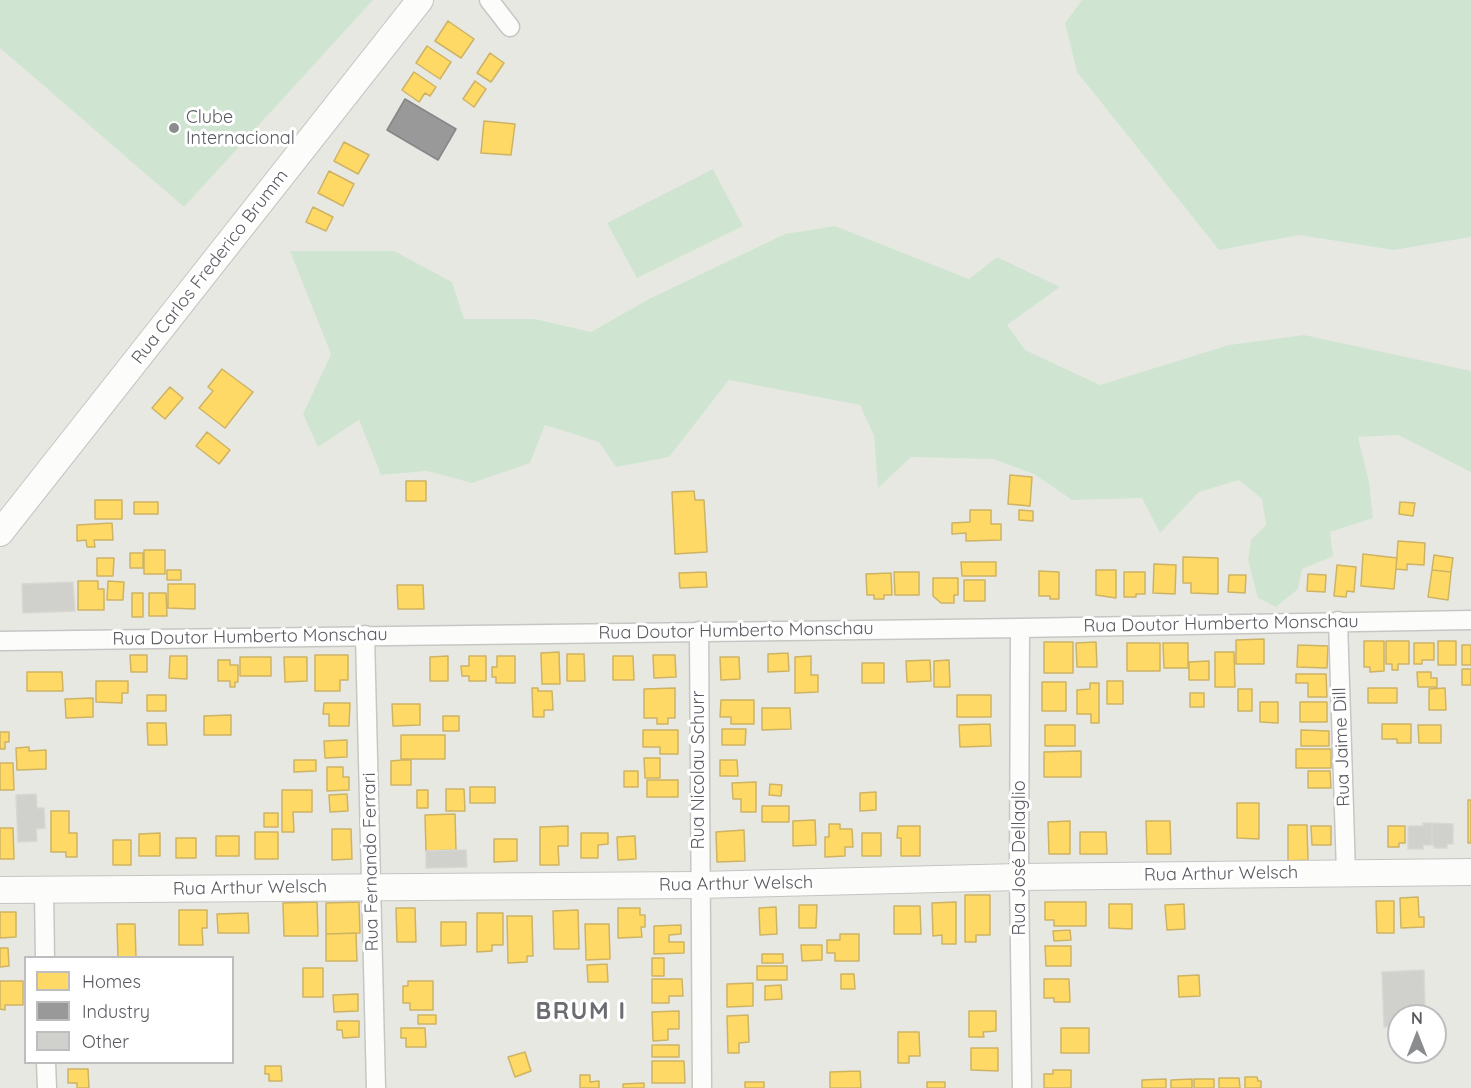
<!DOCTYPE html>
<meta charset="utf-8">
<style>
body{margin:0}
#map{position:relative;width:1471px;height:1088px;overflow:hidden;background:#e8e8e3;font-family:Quicksand,sans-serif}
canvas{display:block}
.legend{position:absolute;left:24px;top:956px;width:210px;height:108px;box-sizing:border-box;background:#fff;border:2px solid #bdbdbf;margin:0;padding:8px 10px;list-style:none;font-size:18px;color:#595b60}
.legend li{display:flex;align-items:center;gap:12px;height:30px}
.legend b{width:30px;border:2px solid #bdbdbf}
.north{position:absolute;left:1387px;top:1004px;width:60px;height:60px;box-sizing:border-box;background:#fff;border:2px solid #bdbdbf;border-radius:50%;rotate:0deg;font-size:16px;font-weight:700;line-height:24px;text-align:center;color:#595b60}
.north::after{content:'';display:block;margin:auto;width:21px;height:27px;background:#8b8c8e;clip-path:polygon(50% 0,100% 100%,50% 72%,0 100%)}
</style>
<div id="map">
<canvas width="1471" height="1088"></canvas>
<ul class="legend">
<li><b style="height:16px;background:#ffd966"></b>Homes</li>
<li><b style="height:16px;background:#999"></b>Industry</li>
<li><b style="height:16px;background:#d0d0cc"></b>Other</li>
</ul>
<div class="north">N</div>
</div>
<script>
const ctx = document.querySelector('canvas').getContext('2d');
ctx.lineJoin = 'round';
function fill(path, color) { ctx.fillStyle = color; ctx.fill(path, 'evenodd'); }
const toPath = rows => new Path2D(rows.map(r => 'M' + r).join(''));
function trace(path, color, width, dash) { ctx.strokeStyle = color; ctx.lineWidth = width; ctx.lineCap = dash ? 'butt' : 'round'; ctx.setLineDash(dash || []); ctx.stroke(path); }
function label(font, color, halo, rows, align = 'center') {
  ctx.font = font + ' Quicksand,sans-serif'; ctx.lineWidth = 6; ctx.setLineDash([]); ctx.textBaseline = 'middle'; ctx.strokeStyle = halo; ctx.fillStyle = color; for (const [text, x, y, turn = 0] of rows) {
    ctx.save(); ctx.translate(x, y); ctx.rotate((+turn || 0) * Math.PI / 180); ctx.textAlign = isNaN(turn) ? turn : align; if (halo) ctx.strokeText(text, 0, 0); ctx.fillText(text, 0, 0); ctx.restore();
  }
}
const green = toPath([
 [0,0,373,0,184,207,0,48],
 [1082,0,1471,0,1471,237,1394,250,1299,235,1219,250,1077,72,1065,23],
 [713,169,743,226,637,278,607,223],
 [835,226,969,279,997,257,1060,287,1007,325,1025,350,1100,385,1229,345,1304,335,1471,371,1471,472,1398,435,1358,437,1369,482,1373,518,1330,532,1333,556,1302,569,1298,589,1276,607,1258,598,1248,560,1251,540,1266,525,1262,499,1239,480,1199,492,1160,533,1142,498,1072,500,1034,474,993,459,911,457,878,488,874,436,860,405,729,380,669,457,616,467,599,442,545,425,530,463,472,483,427,471,381,475,359,420,318,447,303,414,331,354,290,251,394,251,452,282,464,319,535,319,591,332,649,299,785,234]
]);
const homes = toPath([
 [448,21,474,39,461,58,435,41,448,21],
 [427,46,451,62,440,79,416,63,427,46],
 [490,53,504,63,491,82,477,73,490,53],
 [414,72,436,87,430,96,425,93,419,102,402,90,414,72],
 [475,81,486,89,474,107,463,99,475,81],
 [484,121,515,124,511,155,481,153,484,121],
 [344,142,369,155,358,174,334,161,344,142],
 [329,171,354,184,343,206,318,193,329,171],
 [313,207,333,217,326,231,306,222,313,207],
 [222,369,253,392,225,428,199,408,213,391,208,387,222,369],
 [170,387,183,398,165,419,152,408,170,387],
 [207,432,230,450,219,464,196,446,207,432],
 [1010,475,1032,477,1030,506,1008,504,1010,475],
 [406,481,426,481,426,501,406,501,406,481],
 [694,491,695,500,704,500,707,552,675,554,672,492,694,491],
 [95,500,122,500,122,519,95,519,95,500],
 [134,502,158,502,158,514,134,514,134,502],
 [1400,502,1415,503,1413,516,1399,514,1400,502],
 [970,510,991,510,991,524,1001,524,1001,540,966,541,966,533,952,534,952,523,970,522,970,510],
 [1019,510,1033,511,1033,521,1019,520,1019,510],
 [112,523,113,540,94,540,95,547,87,547,86,540,77,541,77,525,112,523],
 [1398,541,1425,543,1424,565,1407,564,1407,570,1396,569,1398,541],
 [144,550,165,550,165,574,144,574,144,550],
 [130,553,143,553,143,568,130,568,130,553],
 [1363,554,1397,558,1394,589,1361,586,1363,554],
 [1434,555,1453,558,1451,572,1432,570,1434,555],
 [1183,557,1218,558,1218,594,1191,593,1191,583,1183,583,1183,557],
 [97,558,114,558,113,576,97,576,97,558],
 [961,562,996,562,996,576,962,576,961,562],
 [1154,564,1176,565,1175,594,1153,593,1154,564],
 [1337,565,1356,567,1354,592,1347,591,1346,597,1334,596,1337,565],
 [167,570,181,570,181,580,167,580,167,570],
 [1096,570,1116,570,1116,598,1096,595,1096,570],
 [1432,570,1451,572,1448,600,1428,597,1432,570],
 [1039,571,1059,572,1059,599,1050,599,1050,596,1039,596,1039,571],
 [706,572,707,587,680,588,679,573,706,572],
 [894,572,919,572,919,595,895,595,894,572],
 [1124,572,1145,572,1145,594,1136,594,1136,597,1124,597,1124,572],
 [891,573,892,595,884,595,884,599,874,599,874,595,867,595,866,574,891,573],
 [1308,574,1326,575,1325,592,1307,591,1308,574],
 [1229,575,1246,575,1245,593,1228,592,1229,575],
 [933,578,958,578,958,595,954,595,954,603,941,603,933,596,933,578],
 [964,580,985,580,985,601,964,601,964,580],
 [78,581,98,581,98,589,104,589,104,610,78,610,78,581],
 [108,581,124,582,123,600,107,600,108,581],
 [168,584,195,584,195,609,168,608,168,584],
 [397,585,423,585,424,609,398,609,397,585],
 [132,593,143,593,143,617,132,617,132,593],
 [149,593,166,593,167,616,149,616,149,593],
 [1264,639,1264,664,1236,664,1236,640,1264,639],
 [1364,641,1384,641,1384,671,1370,672,1370,667,1364,667,1364,641],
 [1386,641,1409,641,1409,664,1398,664,1398,670,1392,670,1392,664,1386,664,1386,641],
 [1438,641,1456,641,1456,665,1438,665,1438,641],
 [1044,642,1073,642,1073,673,1044,673,1044,642],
 [1096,642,1097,667,1077,667,1076,643,1096,642],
 [1127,643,1160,643,1160,671,1127,671,1127,643],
 [1163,643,1188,643,1188,668,1164,668,1163,643],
 [1414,643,1434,643,1434,660,1422,660,1422,664,1414,664,1414,643],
 [1298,645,1328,646,1327,668,1297,667,1298,645],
 [1462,645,1471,645,1471,665,1462,665,1462,645],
 [559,652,560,684,542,684,541,653,559,652],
 [1215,652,1234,652,1235,687,1215,687,1215,652],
 [788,653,789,671,768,672,768,654,788,653],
 [567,654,584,654,585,681,567,681,567,654],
 [130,655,147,655,147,672,131,672,130,655],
 [315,655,348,655,348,680,340,680,340,691,315,691,315,655],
 [653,655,675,655,676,677,654,678,653,655],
 [170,656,187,656,187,679,169,678,170,656],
 [448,656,448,681,430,681,430,657,448,656],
 [469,656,486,656,486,681,469,681,469,676,462,676,461,666,469,666,469,656],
 [497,656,515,656,515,683,496,683,496,677,492,677,492,667,497,667,497,656],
 [613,656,633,656,634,680,613,680,613,656],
 [811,656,811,675,818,675,818,692,795,693,795,657,811,656],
 [240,657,271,657,271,676,240,676,240,657],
 [284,657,307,657,307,681,285,682,284,657],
 [720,657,739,657,740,679,721,680,720,657],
 [218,660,230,660,230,665,238,665,238,682,235,682,235,687,230,687,230,681,218,681,218,660],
 [930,660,931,681,907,682,906,661,930,660],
 [949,660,950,687,934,687,934,661,949,660],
 [1209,661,1209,680,1189,680,1189,662,1209,661],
 [862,663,884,663,884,683,862,683,862,663],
 [1462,669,1471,669,1471,685,1462,685,1462,669],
 [27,672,62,672,63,691,27,691,27,672],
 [1417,672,1431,672,1431,678,1437,678,1437,687,1418,687,1417,672],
 [1296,674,1326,674,1327,697,1308,697,1308,683,1296,683,1296,674],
 [96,681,128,681,128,693,122,693,122,703,96,702,96,681],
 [1107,681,1123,681,1123,704,1107,704,1107,681],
 [1042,682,1066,682,1066,711,1042,711,1042,682],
 [1090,683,1099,683,1099,723,1091,723,1091,714,1077,714,1077,690,1090,689,1090,683],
 [532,688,538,688,538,691,552,691,553,710,544,710,544,717,533,717,532,688],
 [675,688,675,718,668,718,668,724,657,724,657,718,644,718,644,689,675,688],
 [1368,688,1397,688,1397,703,1368,703,1368,688],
 [1445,688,1446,710,1429,710,1429,689,1445,688],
 [1238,689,1252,689,1252,711,1238,711,1238,689],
 [1190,693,1204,693,1204,707,1190,707,1190,693],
 [147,695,166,695,166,711,147,711,147,695],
 [957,695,991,695,991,717,957,717,957,695],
 [93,698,93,717,66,718,65,699,93,698],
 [721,700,754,700,754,724,731,724,731,717,720,717,721,700],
 [1260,702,1278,702,1278,723,1260,722,1260,702],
 [1300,702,1327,702,1327,722,1300,722,1300,702],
 [324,703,350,703,349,726,329,726,329,714,323,714,324,703],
 [392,704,420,704,420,725,393,726,392,704],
 [762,708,790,708,791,729,762,730,762,708],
 [231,715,231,735,204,735,204,716,231,715],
 [443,716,459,716,459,731,443,731,443,716],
 [147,723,166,723,167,745,148,745,147,723],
 [990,724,991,746,960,747,959,725,990,724],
 [1382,724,1411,724,1411,743,1397,743,1397,739,1382,739,1382,724],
 [1045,725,1075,725,1075,746,1045,746,1045,725],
 [1418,725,1441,725,1441,743,1419,743,1418,725],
 [722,729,746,729,745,745,722,745,722,729],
 [643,730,678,730,678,754,660,754,660,747,643,747,643,730],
 [1301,730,1329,731,1329,746,1301,746,1301,730],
 [0,732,9,732,9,742,5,742,5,749,0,749,0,732],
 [401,735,445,735,445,759,401,759,401,735],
 [347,740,347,757,325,758,324,741,347,740],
 [29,747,29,751,46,750,46,769,17,770,16,748,29,747],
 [1296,749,1331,749,1331,768,1296,768,1296,749],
 [1081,751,1081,777,1044,777,1044,752,1081,751],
 [644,758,660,758,660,778,645,778,644,758],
 [294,760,316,760,316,771,294,772,294,760],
 [402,760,411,760,411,785,391,785,391,761,402,760],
 [720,760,737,760,738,776,720,776,720,760],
 [0,763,13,763,14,790,0,790,0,763],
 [327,767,343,767,343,777,349,777,349,790,327,791,327,767],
 [624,771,638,771,638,787,624,787,624,771],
 [1308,771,1330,771,1331,788,1308,788,1308,771],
 [647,780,678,780,678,797,647,797,647,780],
 [756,782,756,812,741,812,741,799,733,799,732,783,756,782],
 [770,784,782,785,781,796,769,795,770,784],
 [470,787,495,787,495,803,470,803,470,787],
 [446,789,464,789,465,811,446,811,446,789],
 [282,790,312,790,312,812,293,812,294,832,282,832,282,790],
 [417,790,428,790,428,808,417,808,417,790],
 [876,792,876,810,860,811,860,793,876,792],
 [347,794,348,811,330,812,329,795,347,794],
 [1468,800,1471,800,1471,843,1468,843,1468,800],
 [1237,803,1259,803,1259,839,1237,838,1237,803],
 [762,806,789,806,789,822,762,822,762,806],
 [51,811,69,811,69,833,77,833,77,857,66,857,66,852,51,852,51,811],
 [264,813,278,813,278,827,264,827,264,813],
 [455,814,456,850,426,851,425,815,455,814],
 [815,820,816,845,793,846,793,821,815,820],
 [1070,821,1070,854,1049,854,1048,822,1070,821],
 [1146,821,1170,821,1171,854,1147,854,1146,821],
 [829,824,840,824,840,829,852,829,853,847,845,847,845,856,825,857,825,837,829,837,829,824],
 [1288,825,1307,825,1308,860,1288,861,1288,825],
 [568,826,568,846,558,846,559,865,540,865,540,827,568,826],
 [898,826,920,826,920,856,901,856,901,838,897,838,898,826],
 [1311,826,1331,826,1331,845,1312,845,1311,826],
 [1388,826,1405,826,1405,843,1399,843,1399,847,1388,847,1388,826],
 [0,828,13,828,14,859,0,859,0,828],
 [332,829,351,829,352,859,332,860,332,829],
 [744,830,745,861,717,862,716,832,744,830],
 [255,832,278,832,278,859,255,859,255,832],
 [1080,832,1106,832,1107,854,1080,854,1080,832],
 [160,833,160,856,139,856,139,834,160,833],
 [581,833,608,833,608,844,598,845,598,858,581,858,581,833],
 [862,833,881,833,881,856,862,856,862,833],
 [216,836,239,836,239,856,216,856,216,836],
 [635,836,636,859,618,860,617,837,635,836],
 [176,838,196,838,196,858,176,858,176,838],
 [494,839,517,839,517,861,494,862,494,839],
 [113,840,131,840,131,865,113,865,113,840],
 [965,895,990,895,990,935,976,935,976,942,965,942,965,895],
 [1418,897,1419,917,1424,917,1424,927,1401,928,1400,898,1418,897],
 [1376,901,1394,901,1394,933,1377,933,1376,901],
 [317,902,318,936,284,936,283,903,317,902],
 [359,902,360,933,326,934,326,903,359,902],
 [956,902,956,944,942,944,942,935,933,936,932,903,956,902],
 [1045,902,1086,902,1086,926,1054,926,1054,920,1045,920,1045,902],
 [1109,904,1132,904,1132,929,1109,928,1109,904],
 [1184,904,1185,929,1167,930,1165,905,1184,904],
 [799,905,817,905,816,928,799,928,799,905],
 [894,906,920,906,921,934,894,934,894,906],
 [776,907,777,934,760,935,759,908,776,907],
 [396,908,415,908,416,942,397,942,396,908],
 [618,908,640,908,640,915,645,915,645,927,641,927,642,937,618,938,618,908],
 [179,910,207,910,207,928,202,928,203,945,179,945,179,910],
 [578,910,579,949,554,949,553,911,578,910],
 [0,912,16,912,16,937,0,938,0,912],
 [248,913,249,933,218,933,217,914,248,913],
 [477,913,503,913,503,945,492,945,492,951,477,952,477,913],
 [507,916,532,916,533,956,527,956,527,962,508,963,507,916],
 [441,922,466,922,466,945,441,946,441,922],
 [117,924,135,924,136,958,118,958,117,924],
 [585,924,609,924,610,959,586,960,585,924],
 [681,925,681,934,669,935,669,942,684,942,684,953,654,954,654,926,681,925],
 [1070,930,1071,940,1054,941,1053,931,1070,930],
 [356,933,357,961,326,961,326,934,356,933],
 [840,934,859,934,859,961,835,961,835,953,827,953,827,940,840,940,840,934],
 [801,945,822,945,822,960,802,961,801,945],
 [1045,946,1071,946,1071,966,1046,966,1045,946],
 [0,948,8,948,9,966,0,967,0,948],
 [762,954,783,954,783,963,762,963,762,954],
 [652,958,664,958,664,976,652,976,652,958],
 [607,964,608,982,588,982,587,965,607,964],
 [757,966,787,966,787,980,757,980,757,966],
 [303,968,323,968,323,997,303,997,303,968],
 [841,974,854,974,855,989,841,989,841,974],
 [1199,975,1200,996,1179,997,1178,976,1199,975],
 [652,979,682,979,683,996,669,996,669,1003,652,1003,652,979],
 [1044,979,1069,979,1070,1002,1054,1002,1054,998,1044,998,1044,979],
 [0,981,23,981,23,1005,5,1005,5,1010,0,1009,0,981],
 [408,981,433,981,433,1010,410,1010,410,1003,403,1003,403,986,408,986,408,981],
 [753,983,753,1006,727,1007,727,984,753,983],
 [781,985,782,999,765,1000,765,986,781,985],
 [358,994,358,1011,334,1012,333,995,358,994],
 [679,1011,679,1029,668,1029,668,1040,653,1041,652,1012,679,1011],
 [969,1011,996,1011,996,1031,983,1032,984,1037,969,1037,969,1011],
 [418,1015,436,1015,436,1024,418,1024,418,1015],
 [748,1015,749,1042,739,1043,739,1053,728,1053,727,1016,748,1015],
 [337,1021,359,1021,359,1037,343,1038,342,1030,337,1030,337,1021],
 [401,1028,425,1028,426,1047,406,1047,406,1038,401,1038,401,1028],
 [1061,1028,1089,1028,1089,1053,1061,1053,1061,1028],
 [898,1032,919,1032,920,1056,909,1056,909,1063,898,1063,898,1032],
 [652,1045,679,1045,679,1057,652,1057,652,1045],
 [971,1048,998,1048,998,1071,971,1070,971,1048],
 [525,1052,531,1071,515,1077,508,1057,525,1052],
 [652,1061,684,1061,685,1083,652,1083,652,1061],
 [265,1066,281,1066,282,1081,269,1081,269,1074,265,1074,265,1066],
 [68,1069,88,1069,89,1088,77,1088,77,1083,68,1083,68,1069],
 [1053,1070,1071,1070,1071,1088,1044,1088,1044,1074,1053,1074,1053,1070],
 [860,1071,861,1088,830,1088,830,1072,860,1071],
 [580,1075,590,1075,590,1082,599,1081,599,1088,580,1088,580,1075],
 [1245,1077,1257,1077,1258,1081,1261,1081,1261,1088,1245,1088,1245,1077],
 [1219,1078,1239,1078,1240,1088,1219,1088,1219,1078],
 [1166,1079,1166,1088,1142,1088,1142,1080,1166,1079],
 [1192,1079,1192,1088,1171,1088,1171,1080,1192,1079],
 [1194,1079,1214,1079,1214,1088,1194,1088,1194,1079],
 [745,1082,764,1082,764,1088,745,1088,745,1082],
 [927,1082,945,1082,945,1088,927,1088,927,1082],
 [644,1083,644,1088,623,1088,623,1084,644,1083]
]);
const industry = toPath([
 [405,99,456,129,438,160,387,130,405,99]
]);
const building = toPath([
 [73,582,75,611,23,613,22,584,73,582],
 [36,794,37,808,44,808,45,828,36,829,37,841,18,842,16,795,36,794],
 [1423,823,1432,823,1432,845,1423,845,1423,849,1408,849,1408,826,1423,826,1423,823],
 [1432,823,1453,824,1453,844,1447,844,1447,848,1434,848,1434,845,1432,845,1432,823],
 [456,850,466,850,467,867,426,868,426,851,456,850],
 [1424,970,1425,1011,1406,1012,1406,1016,1399,1016,1399,1026,1384,1027,1382,972,1424,970]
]);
const street = toPath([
 [489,0,510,27],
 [1338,621,1346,873],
 [1020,628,1019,877,1022,1088],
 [699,631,702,1088],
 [365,635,376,1088],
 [0,641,1020,628,1471,620],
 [44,890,45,958],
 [46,1062,47,1088]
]);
const secondary = toPath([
 [0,533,420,0],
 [0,890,699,885,1019,877,1471,872]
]);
const markers = [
 [174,128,6,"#8b8c8e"]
];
const poiNames = [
 ["Clube",186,118],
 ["Internacional",186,139]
];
const streetNames = [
 ["Rua Carlos Frederico Brumm",210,267,-52],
 ["Rua Doutor Humberto Monschau",1221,624,-1],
 ["Rua Doutor Humberto Monschau",736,631,-1],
 ["Rua Doutor Humberto Monschau",250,637,-1],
 ["Rua Jaime Dill",1342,747,-92],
 ["Rua Nicolau Schurr",699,770,-90],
 ["Rua José Dellaglio",1020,858,-90],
 ["Rua Fernando Ferrari",371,862,-91],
 ["Rua Arthur Welsch",1221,874,-1],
 ["Rua Arthur Welsch",736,884,-1],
 ["Rua Arthur Welsch",250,888,-1]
];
const districtNames = [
 ["BRUM I",581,1012]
];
fill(green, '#d0e5d1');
fill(homes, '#ffd966');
trace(homes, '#cdb364', 1.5);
fill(industry, '#999');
trace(industry, '#868688', 1.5);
fill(building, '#d0d0cc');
trace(building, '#d8d7d2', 1.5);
trace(street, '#c6c6c5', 21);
trace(secondary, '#c4c4c4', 28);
trace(street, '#fcfcfb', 18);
trace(secondary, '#fcfcfb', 26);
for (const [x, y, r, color] of markers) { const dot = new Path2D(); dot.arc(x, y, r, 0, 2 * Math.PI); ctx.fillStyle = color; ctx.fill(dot); trace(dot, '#fff', 2); }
label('18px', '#595b60', '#fff', poiNames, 'left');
label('18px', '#595b60', '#fff', streetNames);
ctx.letterSpacing = '1.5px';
label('bold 24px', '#6a6d72', '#fff', districtNames);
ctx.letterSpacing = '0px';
</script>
